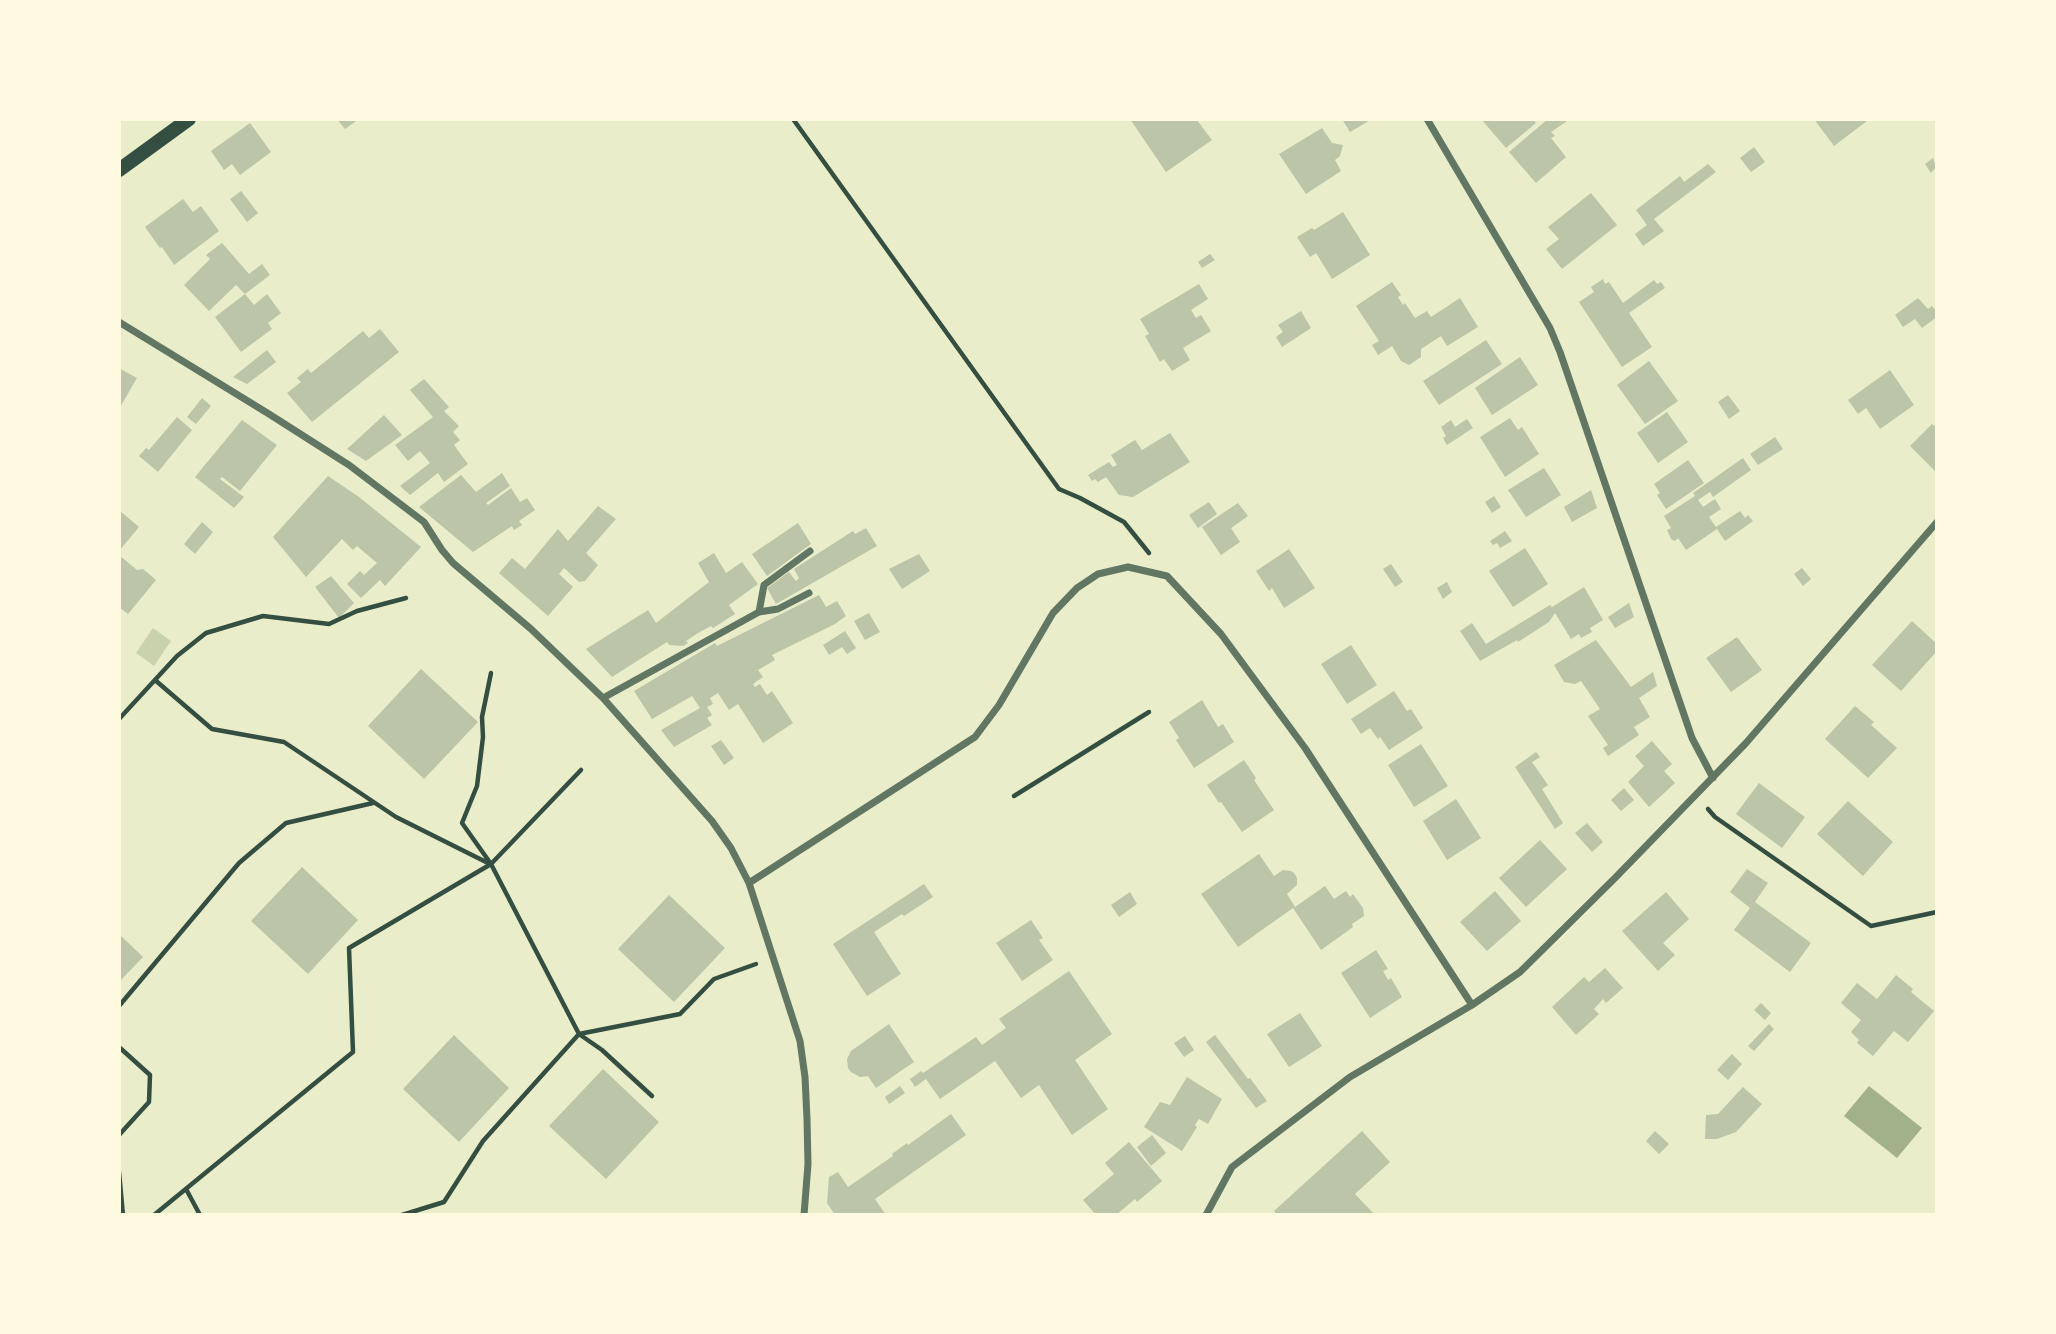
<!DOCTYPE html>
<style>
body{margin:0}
#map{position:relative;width:2056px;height:1334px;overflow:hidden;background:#e9edc9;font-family:"Asap Condensed",sans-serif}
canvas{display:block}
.frame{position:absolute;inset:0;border:121px solid #fefae0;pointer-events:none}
</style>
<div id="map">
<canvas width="2056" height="1334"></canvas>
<div class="frame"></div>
</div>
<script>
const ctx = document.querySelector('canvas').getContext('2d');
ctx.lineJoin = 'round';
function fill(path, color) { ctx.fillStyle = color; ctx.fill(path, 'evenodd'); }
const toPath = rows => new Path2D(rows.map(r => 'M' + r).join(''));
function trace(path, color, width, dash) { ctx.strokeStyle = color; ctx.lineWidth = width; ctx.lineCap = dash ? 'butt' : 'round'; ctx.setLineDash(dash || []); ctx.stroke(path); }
const green = toPath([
 [153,628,171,641,154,666,136,653]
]);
const water = toPath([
 [1869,1086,1922,1128,1897,1158,1844,1116]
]);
const building = toPath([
 [337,119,359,119,345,129],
 [1130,119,1196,119,1212,140,1166,172],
 [1342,119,1372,119,1350,132],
 [1481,119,1533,119,1536,123,1506,148],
 [1548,119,1570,119,1551,132,1555,136,1551,138,1566,157,1536,183,1509,152],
 [1814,119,1866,119,1867,121,1834,146],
 [250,123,271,152,240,175,232,164,224,170,211,151],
 [1322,128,1332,143,1343,145,1340,156,1335,160,1341,171,1306,194,1279,154],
 [1754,147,1765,162,1751,172,1740,158],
 [1933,158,1936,167,1931,173,1925,164],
 [1708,164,1716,172,1654,219,1664,231,1643,246,1635,234,1647,225,1636,210,1680,176,1684,182],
 [241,191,258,213,247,222,230,199],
 [1591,193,1617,225,1562,269,1546,249,1559,239,1548,227],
 [183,199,193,212,201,206,219,231,174,265,162,247,160,248,145,227],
 [1343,212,1370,255,1332,279,1316,253,1310,257,1297,237,1312,228,1314,230],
 [222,243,249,274,262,264,270,275,245,294,236,285,209,311,184,285,210,259,206,255],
 [1210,254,1215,260,1202,268,1198,262],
 [1603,279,1605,284,1609,282,1623,303,1654,280,1657,284,1661,282,1665,288,1629,313,1652,347,1622,367,1579,302,1594,292,1591,287],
 [1392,282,1401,295,1398,297,1403,305,1405,303,1415,318,1427,311,1431,317,1460,298,1478,327,1447,346,1441,336,1421,349,1421,357,1409,365,1401,361,1392,346,1378,355,1372,345,1379,341,1356,306],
 [1199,284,1208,299,1191,310,1196,318,1201,315,1211,331,1183,348,1190,360,1172,371,1164,359,1160,362,1145,336,1149,334,1140,319],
 [245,294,254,305,267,294,281,313,268,323,272,329,241,352,215,317],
 [1918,298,1928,309,1932,306,1937,312,1937,317,1922,328,1915,319,1903,327,1895,315],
 [1301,311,1311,328,1282,347,1276,337,1283,332,1278,325],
 [380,329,399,352,312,422,287,393,301,382,297,378,308,369,311,373,363,331,369,338],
 [1486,340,1502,364,1439,405,1423,381],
 [267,350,276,362,247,384,233,377],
 [1520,357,1538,385,1492,415,1475,388],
 [1649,361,1678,401,1645,424,1617,385],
 [119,368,137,378,119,409],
 [1890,370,1914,405,1880,429,1866,408,1858,414,1848,400],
 [424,379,449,407,444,411,459,426,453,432,460,440,454,445,468,464,444,482,438,473,410,495,400,486,430,463,420,451,408,461,395,445,433,417,410,390],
 [1728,395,1740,411,1729,419,1718,402],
 [202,398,211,406,196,424,187,417],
 [1667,412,1688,442,1658,463,1637,433],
 [384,415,402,435,366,461,347,449],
 [177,417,192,430,158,472,139,456,146,448,149,450],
 [1510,418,1518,430,1522,427,1539,454,1505,477,1480,437],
 [1467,419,1473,428,1447,445,1443,438,1446,436,1441,427,1451,420,1455,427],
 [242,420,277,445,240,491,222,477,220,479,244,497,234,508,195,477],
 [1932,424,1937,428,1937,473,1910,446],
 [1170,433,1190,462,1133,497,1119,495,1106,477,1098,482,1095,479,1092,481,1088,475,1109,462,1113,467,1117,465,1111,455,1135,440,1142,450],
 [1775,437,1783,449,1758,465,1750,454],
 [1743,458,1751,470,1713,497,1710,492,1698,500,1703,507,1715,499,1721,509,1709,517,1716,527,1740,511,1745,518,1748,515,1753,521,1725,541,1717,529,1686,550,1678,538,1675,541,1671,539,1667,530,1671,528,1664,516,1695,496,1693,493],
 [1688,460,1704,483,1666,509,1657,495,1660,493,1654,484],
 [1544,468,1561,495,1526,517,1508,490],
 [502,473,510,486,486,503,488,505,511,488,520,502,527,498,535,510,519,521,522,525,514,530,512,526,473,552,419,507,461,475,476,492],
 [328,476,359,497,421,547,385,586,380,580,361,598,347,584,360,571,364,575,377,563,357,546,353,550,342,539,306,577,273,537],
 [1591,490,1597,508,1572,522,1564,507],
 [1494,496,1501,507,1492,513,1485,502],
 [1209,502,1217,514,1198,528,1189,515],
 [1238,503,1248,516,1231,528,1240,542,1221,555,1202,527],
 [598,506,616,519,586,553,598,565,585,581,579,582,564,568,559,574,573,587,548,616,499,573,512,558,525,569,558,529,568,541],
 [119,510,139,527,119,551],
 [202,522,213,532,195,554,184,544],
 [798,523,811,544,767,576,752,554],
 [866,528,877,546,776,604,767,588,789,572,796,581,799,578,794,569,800,565,853,531,855,534],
 [1505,531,1512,541,1500,548,1497,543,1493,545,1490,541],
 [1525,548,1548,584,1513,607,1489,571],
 [1289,549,1315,588,1284,608,1272,588,1269,591,1256,571],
 [714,553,726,573,742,562,758,584,729,605,735,614,713,628,711,626,698,633,686,641,688,643,683,646,669,645,667,642,612,677,586,649,648,610,656,623,709,582,698,563],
 [919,554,930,571,902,589,889,569],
 [120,556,137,570,143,569,156,580,128,614,119,607],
 [1391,564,1403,582,1395,587,1383,569],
 [1802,568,1811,579,1803,586,1794,574],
 [331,576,354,603,339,618,315,587],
 [1447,582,1452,592,1443,599,1437,588],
 [1584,587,1603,620,1590,628,1592,632,1581,638,1579,634,1571,639,1555,613,1549,622,1518,642,1517,640,1480,661,1460,631,1472,623,1486,644,1550,605,1552,607],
 [819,595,826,607,837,601,846,616,835,624,772,655,775,660,758,670,763,677,753,684,755,687,760,684,767,695,772,691,793,723,763,743,738,704,729,710,718,693,710,698,713,704,707,707,712,715,707,718,712,725,674,747,661,730,700,708,692,696,652,719,634,691,715,643,717,646],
 [1629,603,1634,617,1615,628,1608,617],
 [869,613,880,632,865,640,854,621],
 [1912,621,1937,644,1937,651,1901,691,1872,665],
 [845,631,856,648,847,654,842,647,829,655,823,645],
 [1737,637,1762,670,1731,692,1706,658],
 [1596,640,1631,687,1653,672,1657,686,1639,698,1650,717,1634,727,1639,735,1608,756,1603,748,1608,745,1588,716,1600,709,1581,681,1575,684,1564,682,1554,665],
 [1351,645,1377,685,1347,704,1321,664],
 [421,669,478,722,424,779,368,726],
 [1394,691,1407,711,1411,709,1423,728,1389,750,1380,737,1378,739,1370,728,1361,734,1351,719],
 [1202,700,1218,727,1223,724,1234,742,1194,768,1176,740,1179,738,1169,722],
 [1855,706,1874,722,1871,725,1897,748,1868,778,1825,739],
 [721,740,734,758,724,765,711,746],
 [1652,741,1672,764,1664,771,1675,783,1649,807,1628,782,1644,766,1635,756],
 [1421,744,1448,786,1414,807,1388,765],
 [1536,752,1540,757,1532,762,1548,785,1542,789,1563,823,1555,829,1515,767],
 [1244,760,1256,778,1254,780,1274,810,1242,832,1221,802,1219,803,1207,785],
 [1759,783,1805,817,1782,848,1736,814],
 [1624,788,1634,800,1621,811,1611,800],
 [1456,799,1481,838,1447,860,1423,821],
 [1848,801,1893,842,1863,876,1817,834],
 [1587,823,1603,842,1592,852,1575,833],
 [1540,840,1567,869,1526,907,1499,878],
 [1259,854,1274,876,1283,870,1291,871,1294,873,1297,878,1297,885,1287,894,1295,907,1325,886,1334,899,1346,891,1350,897,1353,894,1363,908,1364,916,1352,924,1353,927,1321,950,1293,908,1238,947,1201,894],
 [302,867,358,920,308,974,251,921],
 [1747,869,1768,883,1755,902,1811,943,1790,972,1734,930,1750,908,1730,892],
 [924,884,933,897,904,916,902,914,874,932,901,974,867,996,833,944],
 [1495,891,1521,921,1487,951,1460,922],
 [1130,892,1137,904,1119,917,1111,905],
 [1666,892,1689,919,1663,943,1675,955,1658,971,1622,931],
 [669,895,725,948,674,1002,618,949],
 [1031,920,1043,938,1039,940,1053,960,1022,981,996,943],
 [119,934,143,957,119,982],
 [1376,950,1388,969,1383,971,1388,980,1391,978,1402,997,1370,1018,1341,973],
 [1605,968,1623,988,1606,1003,1603,999,1594,1009,1599,1014,1576,1035,1552,1007,1584,977,1589,982],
 [1069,971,1112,1034,1075,1060,1108,1109,1072,1135,1039,1085,1021,1098,995,1061,940,1099,926,1079,915,1087,910,1079,921,1071,923,1073,976,1037,982,1045,1006,1028,999,1019],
 [1896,975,1913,989,1911,992,1934,1011,1908,1042,1894,1031,1873,1056,1857,1043,1859,1040,1851,1032,1861,1020,1841,1003,1857,983,1877,999],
 [1761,1003,1771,1013,1765,1020,1754,1010],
 [1300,1013,1322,1046,1289,1067,1267,1034],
 [889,1024,914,1062,876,1088,868,1076,860,1077,851,1072,848,1068,847,1059,851,1051],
 [1769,1024,1774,1029,1754,1051,1748,1046],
 [454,1035,509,1088,459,1142,403,1089],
 [1215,1035,1248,1079,1250,1078,1267,1101,1256,1108,1206,1042],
 [1185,1036,1194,1050,1184,1057,1174,1043],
 [1732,1054,1742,1064,1728,1080,1717,1070],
 [603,1069,659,1122,606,1179,549,1126],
 [1187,1077,1222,1099,1208,1124,1199,1119,1195,1125,1197,1127,1182,1151,1144,1127,1160,1102,1170,1105],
 [900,1086,905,1093,889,1104,885,1097],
 [1743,1087,1762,1104,1736,1132,1717,1139,1705,1139,1706,1115,1718,1114],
 [951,1114,966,1135,875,1199,886,1215,835,1215,827,1203,829,1177,838,1172,848,1187,893,1156,892,1154,907,1143,908,1145],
 [1362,1131,1390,1162,1355,1194,1375,1215,1278,1215,1274,1211],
 [1655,1131,1669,1144,1659,1154,1646,1141],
 [1152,1135,1166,1153,1151,1166,1137,1147],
 [1129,1142,1162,1181,1137,1202,1135,1199,1116,1215,1096,1215,1083,1200,1114,1174,1105,1163]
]);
const path = toPath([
 [793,119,1059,489,1080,498,1124,522,1149,553],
 [491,673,482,717,483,737,477,786,462,823,491,864,579,1034,602,1050,652,1096],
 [155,680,212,729,284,742,396,817,490,864],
 [119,719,177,656,206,633,263,616,329,624,357,611,406,598],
 [1014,796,1149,712],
 [1708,809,1715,817,1871,926,1937,912],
 [119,1006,239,863,286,823,373,803],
 [119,1047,150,1075,149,1102,119,1135],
 [119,1172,123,1215],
 [186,1189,200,1215],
 [154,1215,353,1052,349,948,491,864,581,770],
 [402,1215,444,1202,483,1141,579,1034,680,1014,714,979,756,964]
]);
const minor = toPath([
 [1427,119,1550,328,1560,352,1692,738,1713,778],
 [119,322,269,414,349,465,424,522,442,550,453,563,531,629,603,698,712,821,731,848,749,883,800,1041,805,1077,807,1119,808,1164,804,1215],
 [759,612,764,585,810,551],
 [603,698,759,612,778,609,809,593],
 [749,883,975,737,999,705,1053,613,1077,588,1098,574,1128,567,1167,576,1221,634,1305,748,1472,1005],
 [1206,1215,1232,1167,1350,1077,1472,1005,1520,972,1616,877,1746,743,1937,522]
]);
const secondary = toPath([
 [119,170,189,119]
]);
fill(green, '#cad2ad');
fill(water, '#a3b18a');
fill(building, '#bcc5a7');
trace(path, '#344e41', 4.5);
trace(minor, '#617663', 7);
trace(secondary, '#344e41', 14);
</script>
